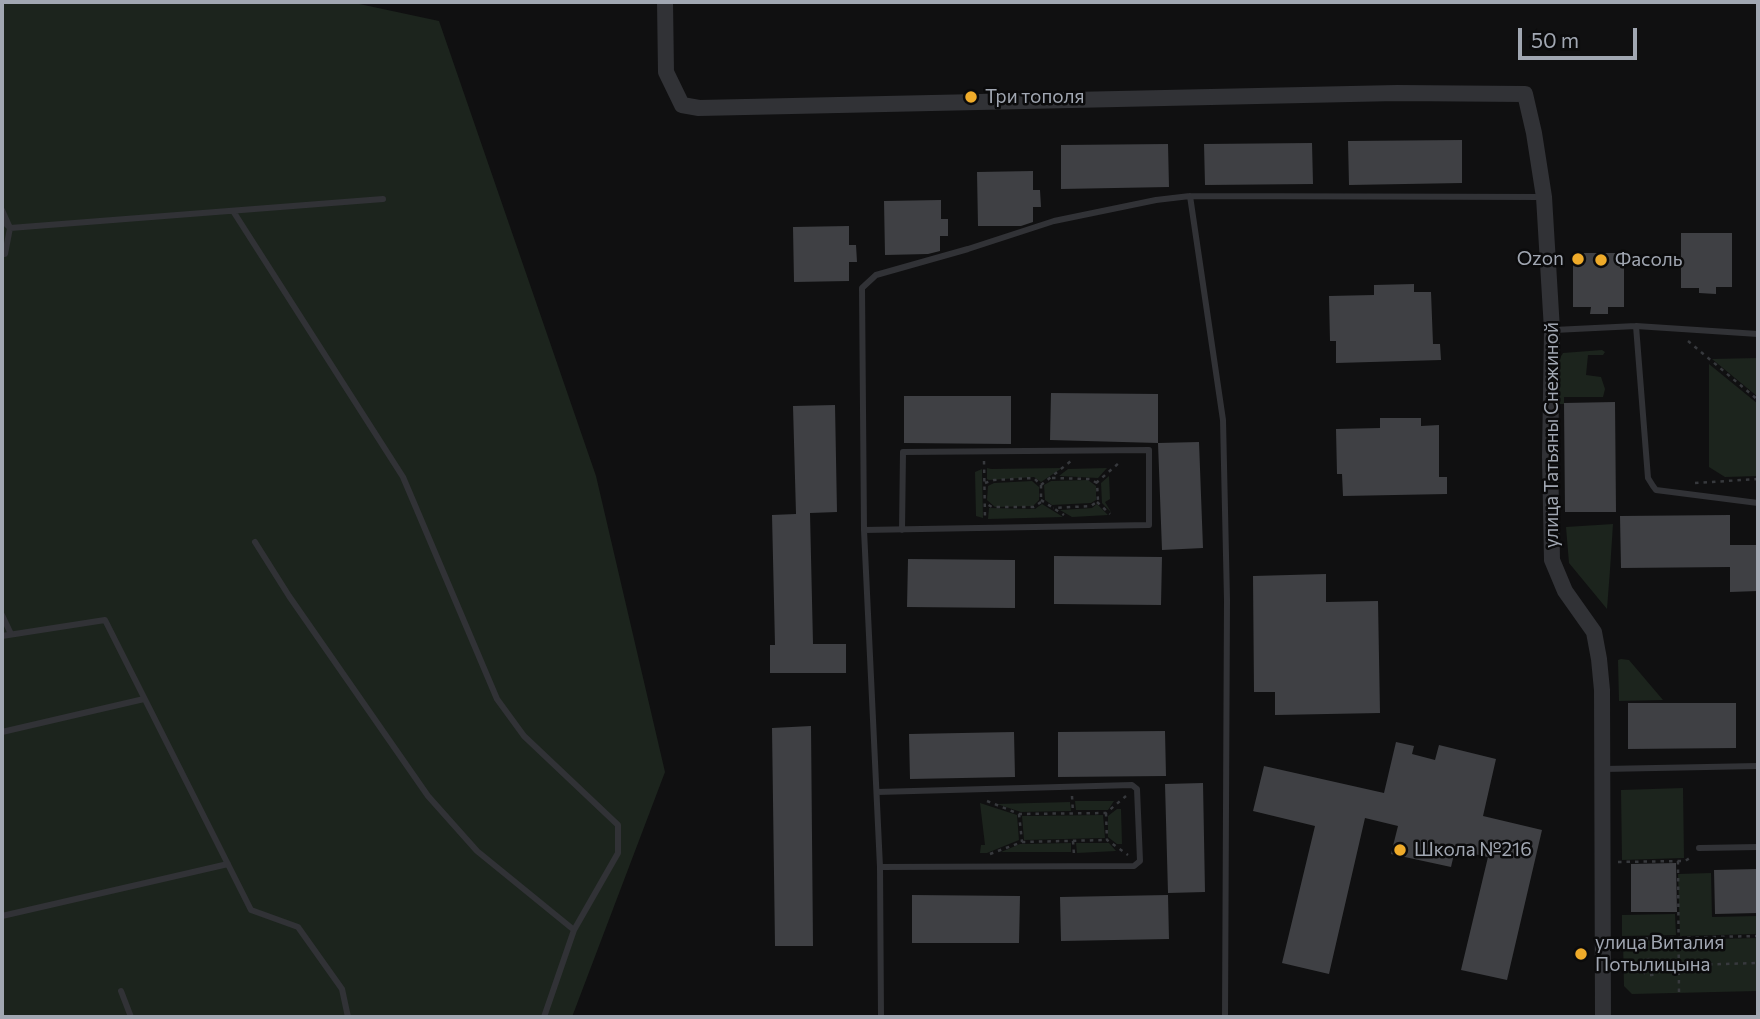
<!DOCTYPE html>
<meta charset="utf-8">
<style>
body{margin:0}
#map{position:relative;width:1760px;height:1019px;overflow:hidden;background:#101011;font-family:Commissioner,sans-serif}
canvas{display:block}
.frame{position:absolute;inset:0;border:4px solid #a1a7b2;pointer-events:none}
.scale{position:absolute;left:1518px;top:28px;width:119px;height:32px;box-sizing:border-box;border:4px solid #a1a7b2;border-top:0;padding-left:9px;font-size:21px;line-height:24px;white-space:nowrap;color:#a1a7b2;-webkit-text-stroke:5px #0b0b0c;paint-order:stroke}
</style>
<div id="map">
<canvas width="1760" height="1019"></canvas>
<div class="frame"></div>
<div class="scale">50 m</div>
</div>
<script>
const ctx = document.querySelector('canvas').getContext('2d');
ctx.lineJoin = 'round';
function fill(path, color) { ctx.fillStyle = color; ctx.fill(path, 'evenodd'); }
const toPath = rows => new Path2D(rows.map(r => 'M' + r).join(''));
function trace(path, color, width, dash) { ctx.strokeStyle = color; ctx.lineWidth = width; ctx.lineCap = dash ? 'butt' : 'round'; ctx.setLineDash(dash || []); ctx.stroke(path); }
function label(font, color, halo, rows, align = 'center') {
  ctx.font = font + ' Commissioner,sans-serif'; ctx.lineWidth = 5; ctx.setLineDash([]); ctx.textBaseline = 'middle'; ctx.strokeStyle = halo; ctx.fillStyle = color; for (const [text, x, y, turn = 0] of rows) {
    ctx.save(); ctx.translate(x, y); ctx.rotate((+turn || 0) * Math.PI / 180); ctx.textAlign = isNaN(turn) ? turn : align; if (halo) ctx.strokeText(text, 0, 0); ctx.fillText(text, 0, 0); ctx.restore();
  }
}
const green = toPath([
 [2,2,350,2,439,21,596,476,665,772,572,1017,2,1017],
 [1602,350,1605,352,1603,355,1588,355,1586,375,1601,377,1605,389,1603,397,1564,397,1564,404,1558,404,1560,358,1563,353],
 [1758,358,1758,397,1712,359],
 [1709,364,1758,404,1758,476,1725,477,1709,467],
 [987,468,991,469,1062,468,1041,482,1034,477,989,480,987,479],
 [1107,468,1098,478,1059,476,1068,469],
 [982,469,983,518,976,516,975,472],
 [1109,476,1110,499,1105,502,1111,512,1102,503,1101,483],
 [1088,480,1096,486,1096,500,1091,503,1052,505,1045,500,1044,485,1051,481],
 [1032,481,1039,487,1039,500,1033,506,995,507,987,500,988,486,994,483],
 [1042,504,1063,517,988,519,989,508,1035,509],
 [1097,504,1108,515,1072,517,1060,510,1092,508],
 [1613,524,1610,570,1607,609,1569,563,1566,527],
 [1621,659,1629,660,1663,700,1619,701,1618,660],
 [1683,788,1684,858,1622,860,1621,790],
 [1075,801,1114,801,1108,810,1076,810],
 [1070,802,1071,811,1021,812,997,804],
 [980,803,1017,815,1019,840,987,853,980,853,981,845,985,845],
 [1117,809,1121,809,1122,844,1117,844,1108,837,1108,816],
 [1103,815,1105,838,1024,840,1022,816],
 [1071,843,1071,852,1001,852,1020,844],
 [1076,843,1109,843,1116,851,1077,853],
 [1711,873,1712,917,1758,916,1758,934,1680,936,1678,874],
 [1675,914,1676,935,1622,936,1622,915],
 [1758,938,1758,991,1632,994,1624,986,1623,941]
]);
const building = toPath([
 [1462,140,1462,183,1349,185,1348,141],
 [1312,143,1313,184,1205,185,1204,144],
 [1168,144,1169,187,1061,189,1061,145],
 [1033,171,1033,190,1040,190,1041,207,1033,207,1033,222,1021,226,978,226,977,172],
 [941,200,941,219,948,219,948,236,940,236,940,251,928,254,885,255,884,201],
 [849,226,849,245,856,245,857,262,849,262,849,281,794,282,793,227],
 [1681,233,1732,233,1732,287,1716,287,1716,294,1699,293,1699,288,1681,288],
 [1573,253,1624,253,1624,307,1608,307,1608,314,1590,314,1591,307,1573,307],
 [1414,284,1414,292,1431,292,1433,344,1440,344,1441,360,1336,363,1336,341,1330,341,1329,296,1374,295,1374,285],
 [1051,393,1158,394,1158,443,1050,440],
 [904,396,1011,396,1011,444,904,443],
 [1615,402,1616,512,1565,512,1564,403],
 [835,405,837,512,810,513,813,644,846,644,846,673,770,673,770,645,775,645,772,515,796,514,793,406],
 [1380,418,1421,418,1421,426,1439,425,1439,477,1447,477,1447,494,1343,496,1342,474,1337,474,1336,429,1380,428],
 [1199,442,1203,548,1162,550,1158,443],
 [1730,515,1730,545,1758,545,1758,591,1730,592,1730,567,1621,568,1620,516],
 [1054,556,1162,557,1161,605,1054,604],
 [908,559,1015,560,1015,608,907,607],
 [1326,574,1326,602,1378,601,1380,713,1275,715,1275,692,1254,692,1253,576],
 [1628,703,1736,703,1736,748,1628,749],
 [811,726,813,946,775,946,772,728],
 [1165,731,1166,776,1058,777,1058,732],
 [1014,732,1015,777,910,779,909,734],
 [1396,742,1414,746,1412,754,1435,760,1439,745,1496,759,1483,816,1542,830,1507,980,1461,970,1488,857,1455,850,1451,867,1391,854,1398,826,1365,818,1329,974,1282,963,1315,826,1253,811,1264,766,1384,793],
 [1203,783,1205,892,1168,893,1165,784],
 [1676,863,1677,912,1631,912,1631,864],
 [1758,869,1758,913,1715,914,1714,870],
 [912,895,1020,896,1019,943,912,943],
 [1168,895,1169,939,1061,941,1060,897]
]);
const path = toPath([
 [1688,341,1758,400],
 [984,461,985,518],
 [1052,478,1090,479,1097,483,1098,501,1091,506,1053,508],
 [985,483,994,480,1034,478,1041,485,1041,502,1034,507,992,507,985,503],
 [1096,483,1120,462],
 [1695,483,1758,479],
 [1041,485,1071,461],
 [1041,500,1064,515],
 [1097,502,1110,514],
 [1072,796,1073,813],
 [987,801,1019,814,1106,813,1126,796],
 [1106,813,1107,840,1128,855],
 [1019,814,1022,842],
 [1073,841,1074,855],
 [990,854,1022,842,1107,840],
 [1678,861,1679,995],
 [1618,862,1685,861,1693,856],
 [1619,939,1758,936],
 '1642 967a8 8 0 1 1 16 0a8 8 0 1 1-16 0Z',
 [1658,966,1758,963],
 [1620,967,1641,966]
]);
const service = toPath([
 [1190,196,1223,420,1227,600,1225,1017],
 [2,210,10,228,5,254,2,254],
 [233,211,403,477,497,699,524,736,618,825,618,853,574,930,544,1017],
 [2,220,10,228,383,199],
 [1636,326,1648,478,1653,486,1656,490,1758,503],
 [1554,330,1636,326,1758,334],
 [864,530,1149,525,1149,450,903,452,902,530],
 [255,542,289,596,428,796,477,851,574,930],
 [2,615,11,634],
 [2,636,105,620,251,910,298,927,342,989,348,1017],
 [2,732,144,699],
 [1604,769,1758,766],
 [877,792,1132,785,1137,789,1140,861,1134,866,880,867],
 [1699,848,1758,847],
 [2,916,228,864],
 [121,991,131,1017],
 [881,1017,880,867,864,530,862,288,876,275,968,249,1054,221,1156,200,1190,196,1543,197]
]);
const tertiary = toPath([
 [665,2,666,72,682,105,699,108,1397,93,1525,94,1534,133,1544,197,1552,330,1550,457,1552,560,1565,591,1594,632,1599,659,1602,690,1603,1017]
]);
const markers = [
 [971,97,7,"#efab2a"],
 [1578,259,7,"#efab2a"],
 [1601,260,7,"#efab2a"],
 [1400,850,7,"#efab2a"],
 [1581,954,7,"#efab2a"]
];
const poiNames = [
 ["Три тополя",985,97],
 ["Ozon",1564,259,"right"],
 ["Фасоль",1615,260],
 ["Школа №216",1414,850],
 ["улица Виталия",1595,943],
 ["Потылицына",1595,965]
];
const streetNames = [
 ["улица Татьяны Снежиной",1552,435,-90]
];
fill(green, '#1c241d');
fill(building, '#3f4044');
trace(path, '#37393d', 2.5, [3.5, 5]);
trace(service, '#313236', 6);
trace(tertiary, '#313236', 16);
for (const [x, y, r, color] of markers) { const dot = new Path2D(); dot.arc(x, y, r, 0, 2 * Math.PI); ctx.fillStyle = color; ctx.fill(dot); trace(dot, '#0b0b0c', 2.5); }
label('19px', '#a1a7b2', '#0b0b0c', poiNames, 'left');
label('19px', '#a1a7b2', '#0b0b0c', streetNames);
</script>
